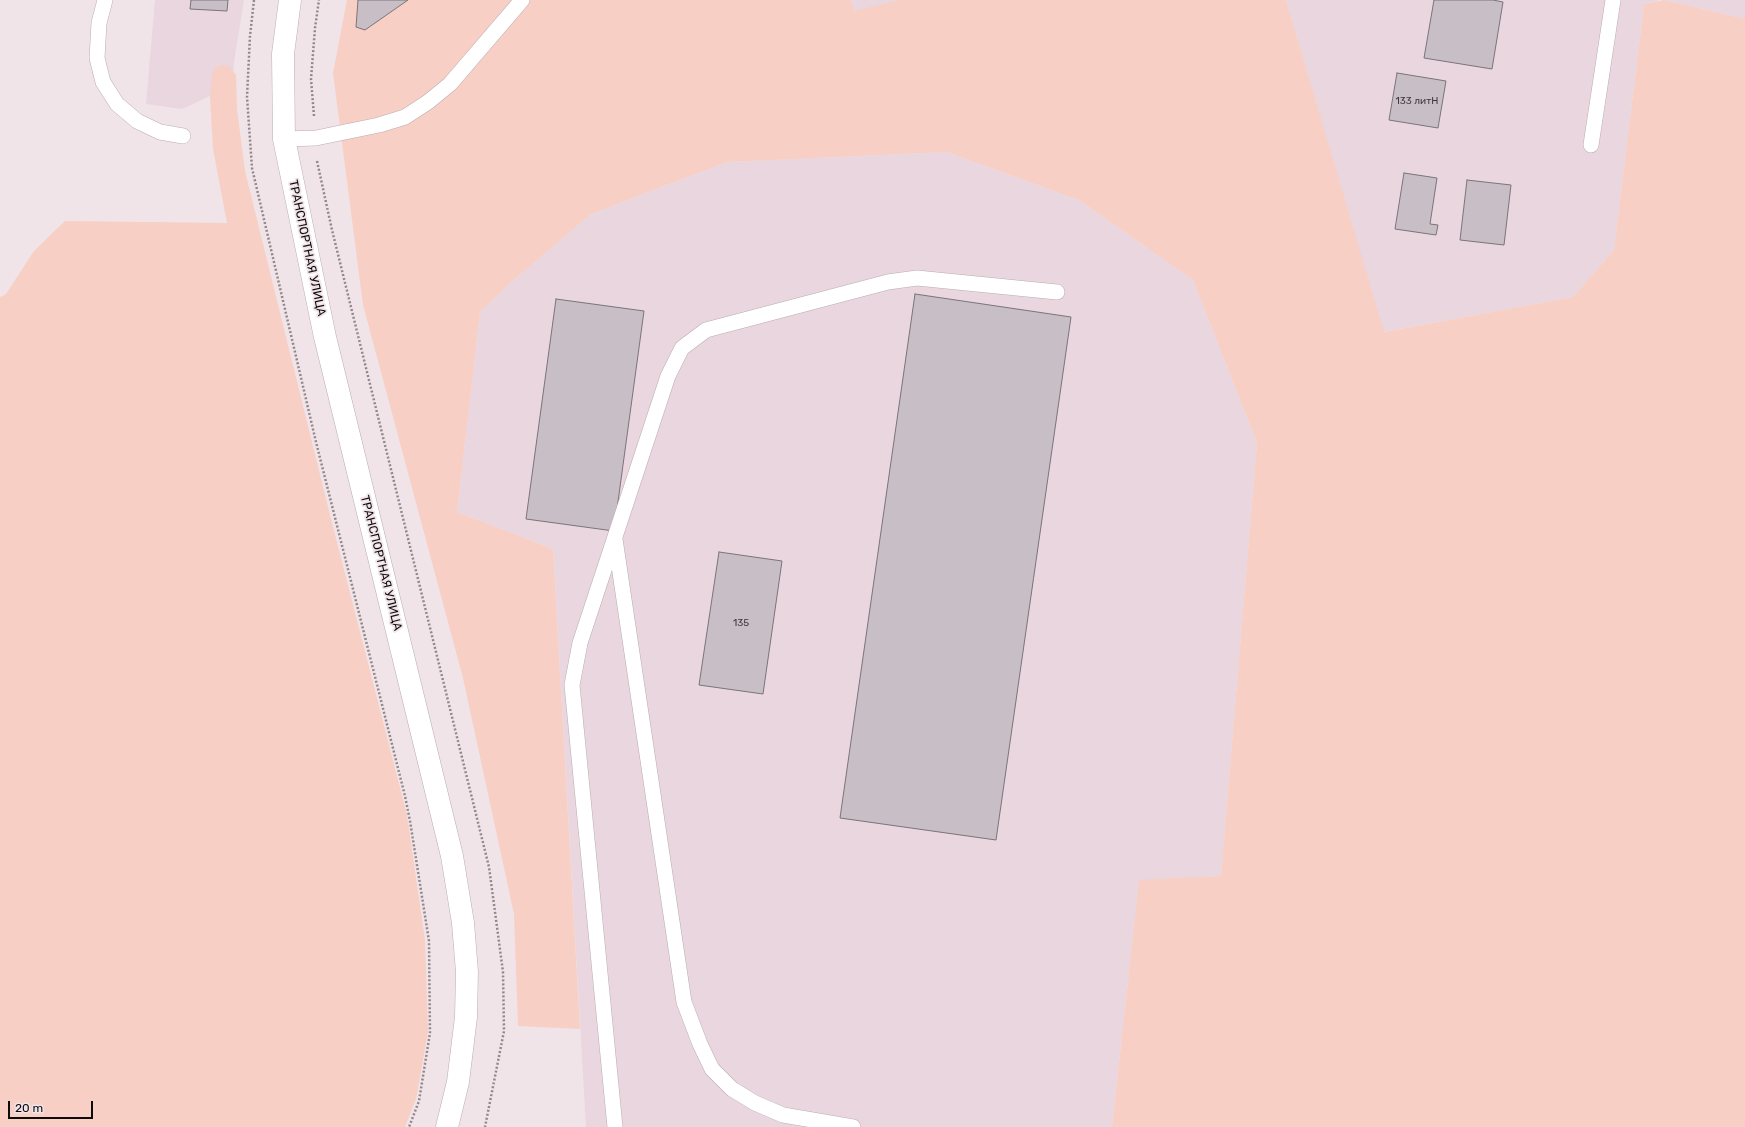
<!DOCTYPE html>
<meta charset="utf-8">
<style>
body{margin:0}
#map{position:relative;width:1745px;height:1127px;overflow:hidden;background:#f0e4e9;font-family:Rubik,sans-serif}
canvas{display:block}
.scale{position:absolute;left:8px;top:1101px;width:85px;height:18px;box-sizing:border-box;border:2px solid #0e0b0c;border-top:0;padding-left:5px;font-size:12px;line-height:14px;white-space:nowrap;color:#0e0b0c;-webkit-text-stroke:3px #f0e4e9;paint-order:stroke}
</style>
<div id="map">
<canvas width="1745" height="1127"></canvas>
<div class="scale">20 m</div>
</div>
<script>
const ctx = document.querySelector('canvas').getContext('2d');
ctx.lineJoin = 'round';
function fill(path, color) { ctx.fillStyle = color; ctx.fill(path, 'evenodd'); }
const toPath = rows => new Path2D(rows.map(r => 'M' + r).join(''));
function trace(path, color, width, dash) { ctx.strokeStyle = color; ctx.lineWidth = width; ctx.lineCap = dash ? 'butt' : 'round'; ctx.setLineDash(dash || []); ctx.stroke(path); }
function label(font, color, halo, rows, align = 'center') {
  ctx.font = font + ' Rubik,sans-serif'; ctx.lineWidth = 3.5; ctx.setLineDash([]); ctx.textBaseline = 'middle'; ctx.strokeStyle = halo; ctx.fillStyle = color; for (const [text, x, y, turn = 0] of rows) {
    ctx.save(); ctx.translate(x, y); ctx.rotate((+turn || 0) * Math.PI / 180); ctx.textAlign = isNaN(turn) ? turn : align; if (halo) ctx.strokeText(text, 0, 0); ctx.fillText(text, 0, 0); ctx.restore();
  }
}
const built = toPath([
 [155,0,244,0,234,62,230,102,210,96,182,109,146,104],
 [851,0,899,0,854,12],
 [1286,0,1660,0,1644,4,1614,250,1573,297,1383,332],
 [1664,0,1745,0,1745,19],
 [947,152,1079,200,1193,280,1257,443,1221,876,1139,881,1112,1127,586,1127,553,549,457,512,480,312,508,285,591,214,727,162]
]);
const green = toPath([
 [347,0,851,0,854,11,899,0,1286,0,1384,332,1573,297,1614,250,1644,4,1664,0,1745,19,1745,1127,1112,1127,1139,880,1221,876,1257,443,1193,280,1079,200,947,152,727,162,591,214,508,285,480,312,457,512,553,549,580,1029,518,1026,514,914,463,678,363,305,333,73],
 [221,65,229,66,236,75,237,109,245,171,330,515,407,815,425,940,428,1032,416,1099,405,1127,0,1127,0,297,6,294,34,251,65,221,227,223,213,149,210,96,213,69]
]);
const building = toPath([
 [191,0,228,0,227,11,190,9,191,0],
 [358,0,408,0,365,30,356,27,358,0],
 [1434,0,1493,0,1503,2,1492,69,1424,58,1434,0],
 [1397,73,1446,81,1438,128,1389,120,1397,73],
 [1404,173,1437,178,1430,224,1438,225,1436,235,1395,229,1404,173],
 [1467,180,1511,185,1504,245,1460,240,1467,180],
 [915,294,1071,317,996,840,840,818,915,294],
 [556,299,644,311,614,531,526,519,556,299],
 [719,552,782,561,763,694,699,685,719,552]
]);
const path = toPath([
 [254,0,250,36,247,97,252,168,316,442,405,796,410,821,429,941,430,1033,419,1101,409,1127],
 [314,116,311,79,315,28,319,0],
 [317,161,332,230,489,867,503,972,504,1031,485,1127]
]);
const lane = toPath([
 [105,0,99,23,97,58,103,82,117,104,137,121,160,132,183,136],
 [284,139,316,138,379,125,405,117,428,102,450,84,522,0],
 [1591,145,1613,0],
 [615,539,684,1002,700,1044,712,1069,732,1089,755,1103,783,1115,853,1127],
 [615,1127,572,685,580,643,668,376,682,348,706,330,888,282,917,278,1057,292]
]);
const secondary = toPath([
 [290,0,283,54,284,139,325,337,452,856,463,923,467,972,466,1017,458,1082,447,1127]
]);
const numberNames = [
 ["133 литН",1417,101],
 ["135",741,623]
];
const streetNames = [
 ["ТРАНСПОРТНАЯ УЛИЦА",307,248,78],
 ["ТРАНСПОРТНАЯ УЛИЦА",381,563,76]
];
fill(built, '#e9d6de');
fill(green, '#f7cfc5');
fill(building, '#c7bec6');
trace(building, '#7c747b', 1);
trace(lane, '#b9aeb2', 16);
trace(secondary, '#b9aeb2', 23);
trace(path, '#90888b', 2.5, [2, 2]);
trace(lane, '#fff', 15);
trace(secondary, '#fff', 22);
label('10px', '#3c383a', null, numberNames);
label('12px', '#0e0b0c', '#f0e4e9', streetNames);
</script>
